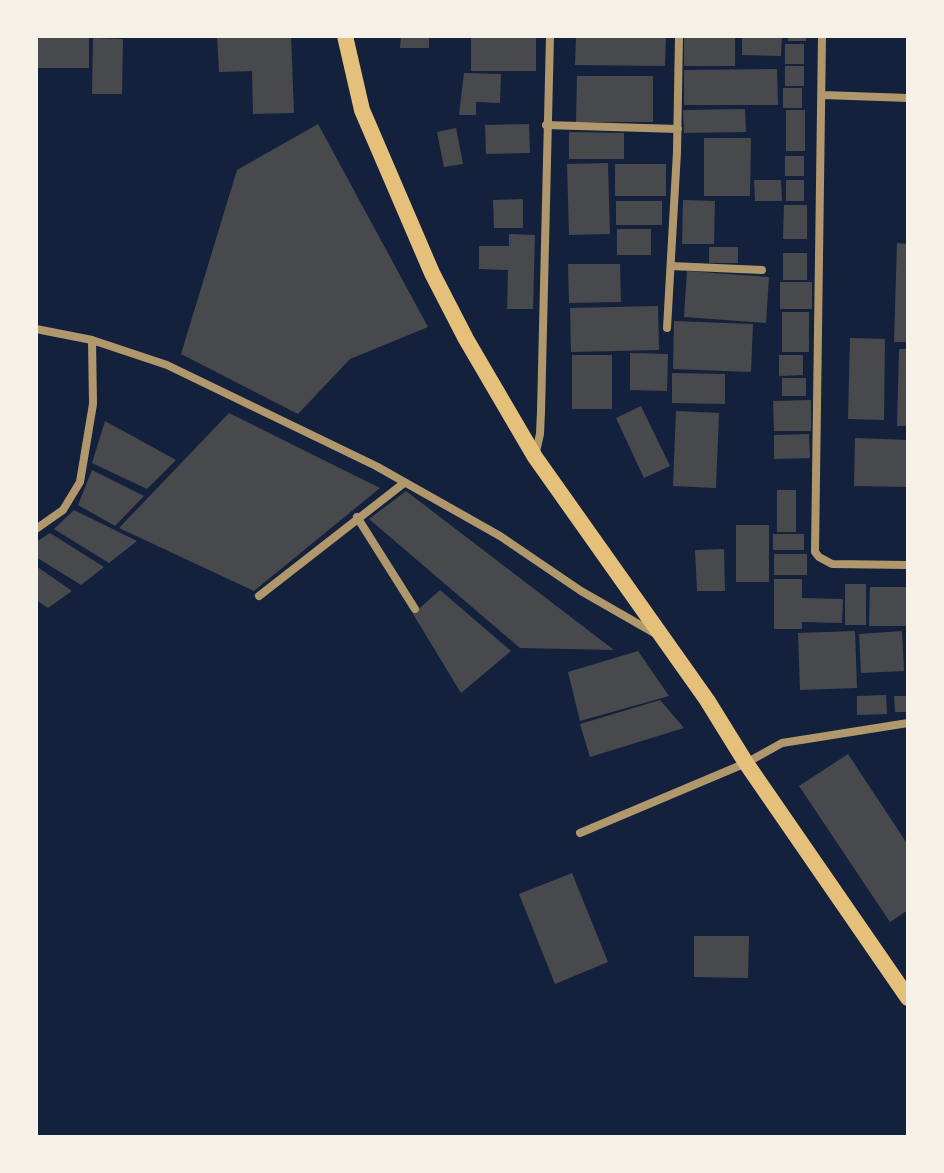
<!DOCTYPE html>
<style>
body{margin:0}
#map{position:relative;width:944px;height:1173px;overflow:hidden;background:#14213d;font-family:Roboto,sans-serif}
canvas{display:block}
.frame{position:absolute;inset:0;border:38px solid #f6f1e7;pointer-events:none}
</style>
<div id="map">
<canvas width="944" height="1173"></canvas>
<div class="frame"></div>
</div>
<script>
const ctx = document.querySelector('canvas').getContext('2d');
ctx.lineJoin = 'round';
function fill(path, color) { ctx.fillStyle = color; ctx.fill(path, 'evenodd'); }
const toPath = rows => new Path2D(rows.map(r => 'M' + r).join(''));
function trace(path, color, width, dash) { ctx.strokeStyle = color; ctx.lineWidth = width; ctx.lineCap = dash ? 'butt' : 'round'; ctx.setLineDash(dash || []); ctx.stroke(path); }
const building = toPath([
 [36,36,89,36,89,68,36,68],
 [217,36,291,36,294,113,253,114,252,71,219,72],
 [401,36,429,36,429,48,400,48],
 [471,36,536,36,536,71,471,71],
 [576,36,666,36,665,66,575,65],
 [684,36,735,36,735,66,684,66],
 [742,36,782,36,781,56,742,55],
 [788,36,806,36,806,41,788,41],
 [93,38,123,39,122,94,92,94],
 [785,44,804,44,804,64,785,64],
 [785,66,804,66,804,86,785,86],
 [777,69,778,105,684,105,684,70],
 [464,73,501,74,500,103,476,102,476,115,459,115],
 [577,76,653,76,653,122,576,122],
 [783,88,802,88,802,108,783,108],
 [745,109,746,132,684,133,683,110],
 [786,110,805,110,805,151,786,151],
 [318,124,428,327,350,359,298,414,181,354,237,170],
 [529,124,530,153,486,154,485,125],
 [456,128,463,164,444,167,437,132],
 [569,132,624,133,624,159,569,159],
 [704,138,751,138,750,196,704,196],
 [785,156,804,156,804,176,785,176],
 [608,163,610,234,569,235,567,164],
 [615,164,666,164,666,196,615,196],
 [754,180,781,180,782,201,755,201],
 [786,180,804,180,804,201,786,201],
 [523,199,523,228,494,228,493,200],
 [683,200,715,201,714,244,682,244],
 [616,201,662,201,662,225,616,225],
 [784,205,807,205,807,239,783,239],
 [617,229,651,229,651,255,617,255],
 [509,234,535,235,533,309,507,309,508,270,479,269,479,246,509,246],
 [897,243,908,244,908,342,894,342],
 [709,247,738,247,738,263,709,263],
 [783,253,807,253,807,280,783,280],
 [568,264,620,264,621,302,569,303],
 [687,271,769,277,766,323,684,317],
 [780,282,812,282,812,309,780,309],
 [658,306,659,350,571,352,570,308],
 [782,312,809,312,809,352,782,352],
 [674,321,753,324,751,372,673,369],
 [850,338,885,339,884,420,848,419],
 [899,349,908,349,908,426,897,426],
 [630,353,668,354,667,391,630,390],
 [572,355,612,355,612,409,572,409],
 [779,355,803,355,803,375,779,376],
 [672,373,725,374,725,404,672,403],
 [782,378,806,378,806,396,782,396],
 [811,400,811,431,774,431,773,401],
 [641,406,670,466,644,478,616,418],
 [676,411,719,413,716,488,673,486],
 [229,413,380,488,254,591,119,528],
 [105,421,176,460,147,489,92,463],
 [809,434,810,458,774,459,774,435],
 [855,438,908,440,908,487,854,486],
 [92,470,144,496,115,526,78,505],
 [777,490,796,490,796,532,777,532],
 [406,491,614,650,520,648,369,519],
 [74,510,137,541,109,563,54,529],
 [736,525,769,525,769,582,736,582],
 [50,533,104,567,81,585,36,557,36,542],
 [773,534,804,534,804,550,773,550],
 [724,549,725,591,697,591,695,550],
 [774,554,807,554,807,575,774,575],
 [36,566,72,591,48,608,36,600],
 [774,579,802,579,802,598,843,599,842,623,802,622,802,629,774,629],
 [845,584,866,584,866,625,845,625],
 [870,587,908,587,908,626,869,626],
 [440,590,511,651,461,693,413,614],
 [855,631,857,688,800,690,798,633],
 [902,631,904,671,861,673,859,634],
 [638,651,669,696,580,721,568,672],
 [886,695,887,714,857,715,857,696],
 [894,696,908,696,908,712,895,712],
 [660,700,684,728,590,757,580,724],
 [848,754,908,845,908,910,890,922,799,786],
 [572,873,608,962,555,984,519,894],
 [694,936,749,936,748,978,694,977]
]);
const minor = toPath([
 [822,36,815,552,819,557,832,564,908,565],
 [823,95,908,98],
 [546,125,678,129],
 [671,266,762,270],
 [667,328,677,152,679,36],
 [36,329,92,340,167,365,376,466,500,536,581,591,656,634],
 [535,456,540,434,541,411,550,36],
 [357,517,415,609],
 [36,529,63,510,80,482,93,404,92,340],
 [259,596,404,483],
 [580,833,746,763,782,743,908,723]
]);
const secondary = toPath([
 [345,36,362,110,432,273,466,339,535,457,707,700,746,763,908,998]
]);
fill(building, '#48494c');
trace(minor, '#b1986c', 8);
trace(secondary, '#e5c07b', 16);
</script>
